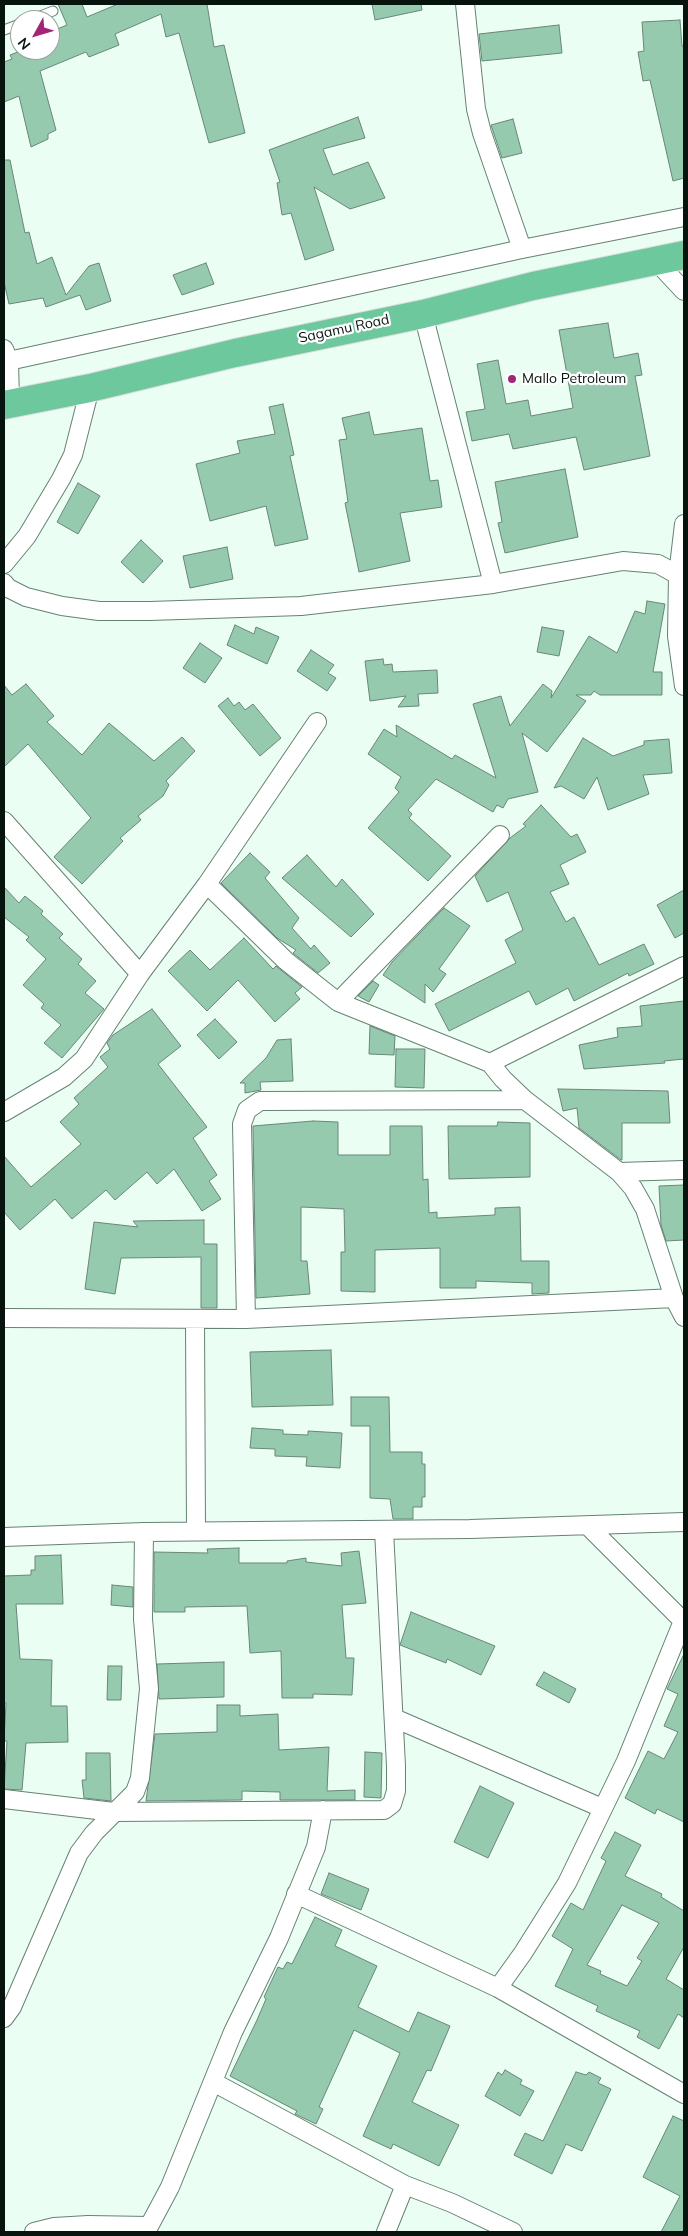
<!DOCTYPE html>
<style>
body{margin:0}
#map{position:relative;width:688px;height:2236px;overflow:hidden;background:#ebfef3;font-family:Mulish,sans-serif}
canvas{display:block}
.frame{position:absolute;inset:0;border:5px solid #07130d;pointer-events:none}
.north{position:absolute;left:10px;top:10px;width:50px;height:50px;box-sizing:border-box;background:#fff;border:1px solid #9ca19e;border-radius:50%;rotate:231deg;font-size:14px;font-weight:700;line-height:20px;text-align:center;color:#07130d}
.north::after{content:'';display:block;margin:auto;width:18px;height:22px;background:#a22579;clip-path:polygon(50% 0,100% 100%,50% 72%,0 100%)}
</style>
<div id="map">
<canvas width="688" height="2236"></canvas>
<div class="frame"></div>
<div class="north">N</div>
</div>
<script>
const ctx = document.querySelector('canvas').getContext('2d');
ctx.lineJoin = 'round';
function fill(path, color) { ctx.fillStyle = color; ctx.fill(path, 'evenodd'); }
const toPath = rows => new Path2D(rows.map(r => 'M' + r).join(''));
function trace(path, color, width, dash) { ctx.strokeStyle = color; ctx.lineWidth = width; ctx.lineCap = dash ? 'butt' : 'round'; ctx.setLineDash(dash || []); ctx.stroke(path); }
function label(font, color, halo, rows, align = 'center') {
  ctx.font = font + ' Mulish,sans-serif'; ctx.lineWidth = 4.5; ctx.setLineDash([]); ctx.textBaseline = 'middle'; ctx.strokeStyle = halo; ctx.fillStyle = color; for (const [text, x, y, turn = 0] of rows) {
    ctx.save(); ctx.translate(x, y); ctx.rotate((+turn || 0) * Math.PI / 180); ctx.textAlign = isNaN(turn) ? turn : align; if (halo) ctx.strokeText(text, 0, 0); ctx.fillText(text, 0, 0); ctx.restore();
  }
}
const building = toPath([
 [58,4,82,4,87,17,118,4,207,4,214,47,224,45,245,133,209,143,179,33,166,37,161,14,115,34,119,45,89,57,86,52,40,71,56,130,48,134,48,139,31,147,19,96,4,102,4,62,12,59,10,55,23,50,50,50,50,32,67,25,58,4],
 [372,4,421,4,422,10,375,20,372,4],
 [680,20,682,46,684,46,684,178,673,181,650,80,643,81,638,52,644,51,642,22,680,20],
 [559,25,562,53,482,61,479,34,559,25],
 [358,117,365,138,323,149,333,175,368,162,385,198,350,209,314,187,334,250,305,260,291,213,282,215,277,183,280,182,269,150,358,117],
 [513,119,522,153,502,158,491,125,513,119],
 [4,160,10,160,25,233,29,232,37,264,52,257,66,295,89,266,99,263,111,301,86,310,80,295,46,307,43,298,9,304,4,282,4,160],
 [206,263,214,284,182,295,173,275,206,263],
 [608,323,614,358,638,353,642,375,635,376,650,456,584,470,576,437,513,449,509,434,472,441,466,412,485,409,477,364,498,360,506,404,528,400,531,416,573,408,559,330,608,323],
 [283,404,294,455,290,456,308,539,275,546,266,506,210,521,196,464,240,453,237,441,275,434,269,407,283,404],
 [369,412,374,435,422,428,430,481,438,480,442,507,400,513,410,561,359,572,345,503,348,502,339,440,347,439,342,418,369,412],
 [565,469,578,537,505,553,498,523,502,522,495,482,565,469],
 [78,483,100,496,78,534,57,522,78,483],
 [141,540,163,561,143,583,121,562,141,540],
 [227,547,233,579,190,588,183,556,227,547],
 [647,601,665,604,653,672,662,672,662,695,600,695,594,691,591,695,576,695,586,701,547,752,522,733,538,792,508,799,503,808,497,805,493,812,436,779,408,810,412,814,409,818,451,856,428,881,368,828,399,792,395,788,401,777,368,754,384,729,397,737,396,725,452,759,455,755,496,778,473,704,501,696,510,726,543,684,552,691,551,698,589,636,617,653,635,611,645,614,647,601],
 [235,625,254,634,256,627,279,637,267,664,227,645,235,625],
 [542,627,564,631,559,656,537,652,542,627],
 [200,643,222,658,205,683,183,668,200,643],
 [311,650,334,665,328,673,336,678,327,691,297,671,311,650],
 [383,659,384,665,392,664,393,672,437,670,438,693,418,694,419,706,398,707,406,696,370,701,365,661,383,659],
 [26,684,54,716,47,722,82,755,109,723,154,761,182,737,195,751,166,781,169,785,163,796,138,816,141,820,120,838,123,841,82,884,54,857,91,818,28,744,4,767,4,685,12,695,26,684],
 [228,698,234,706,239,702,245,710,253,704,281,738,260,756,218,706,228,698],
 [583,738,613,756,644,745,644,741,669,739,672,773,643,775,649,794,608,810,597,777,584,799,561,786,554,788,583,738],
 [541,805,571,837,577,834,586,852,560,865,569,884,550,892,566,922,574,917,599,965,644,944,654,964,629,976,628,973,574,1001,568,988,536,1005,529,991,449,1031,435,1004,516,963,505,940,523,930,508,892,487,902,475,876,510,838,526,826,523,824,541,805],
 [250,853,270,872,265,878,299,918,292,928,311,949,314,945,330,963,318,973,293,953,296,950,277,938,221,883,250,853],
 [307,855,336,887,342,879,374,914,351,937,282,878,307,855],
 [4,887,19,903,25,896,43,911,41,914,63,934,59,938,82,959,78,964,96,981,85,993,104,1009,62,1058,44,1043,61,1025,41,1008,44,1004,23,985,46,959,26,940,29,937,4,917,4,887],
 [684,890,684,933,675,938,657,905,684,890],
 [444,908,470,926,439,969,446,974,433,992,425,984,425,1003,383,975,392,962,444,908],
 [244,938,273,969,276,966,302,987,295,993,300,999,275,1022,238,980,207,1011,168,971,190,950,210,970,244,938],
 [373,981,379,985,369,1002,358,996,373,981],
 [684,1001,684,1059,664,1061,665,1063,584,1069,579,1045,618,1037,617,1028,642,1026,640,1006,684,1001],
 [152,1009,181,1046,158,1064,207,1127,193,1138,217,1175,209,1181,221,1199,202,1211,174,1169,157,1184,147,1172,115,1200,106,1190,72,1219,55,1199,20,1230,4,1212,4,1156,31,1187,81,1144,60,1122,79,1104,74,1098,108,1067,100,1057,110,1049,107,1043,113,1035,152,1009],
 [215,1019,237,1042,219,1059,197,1035,215,1019],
 [370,1026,395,1036,394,1055,369,1054,370,1026],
 [291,1039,293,1081,260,1082,261,1090,245,1093,245,1083,240,1083,266,1058,277,1040,291,1039],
 [396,1049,425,1049,424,1088,395,1087,396,1049],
 [558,1089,668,1091,670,1123,622,1123,622,1160,621,1160,579,1128,577,1108,563,1111,558,1089],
 [313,1121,338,1122,338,1155,390,1155,390,1126,422,1126,423,1180,428,1179,429,1213,437,1212,437,1218,495,1215,495,1208,520,1207,521,1261,549,1261,549,1293,532,1294,532,1283,476,1281,476,1288,440,1288,440,1248,375,1250,375,1292,341,1291,341,1252,345,1252,344,1209,301,1207,301,1261,307,1261,310,1294,256,1298,253,1126,313,1121],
 [498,1122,530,1123,530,1177,449,1179,448,1126,497,1126,498,1122],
 [684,1185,684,1240,666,1241,661,1225,659,1186,684,1185],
 [204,1220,204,1244,217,1244,217,1308,201,1308,201,1257,121,1258,115,1294,85,1289,94,1222,138,1227,133,1221,204,1220],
 [331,1350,333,1405,252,1407,250,1352,331,1350],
 [351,1397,389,1397,390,1452,422,1452,422,1464,425,1464,425,1497,422,1497,422,1507,413,1507,413,1519,393,1519,390,1499,370,1498,370,1426,351,1426,351,1397],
 [252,1428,283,1430,283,1434,308,1435,308,1431,342,1433,340,1468,306,1466,307,1457,275,1456,275,1449,250,1448,252,1428],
 [239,1548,239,1563,287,1563,287,1561,306,1558,306,1562,342,1566,341,1553,359,1551,366,1603,342,1605,346,1658,354,1658,352,1695,313,1694,313,1698,282,1698,281,1651,250,1653,247,1606,185,1607,185,1612,154,1612,154,1552,208,1553,207,1549,239,1548],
 [61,1555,63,1604,16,1604,20,1659,52,1660,51,1706,67,1706,68,1742,26,1743,22,1790,4,1789,7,1741,4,1741,6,1703,4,1703,4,1576,31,1575,31,1570,35,1570,35,1556,61,1555],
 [112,1585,133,1587,133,1607,111,1605,112,1585],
 [411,1612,495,1646,481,1675,447,1659,446,1663,400,1645,411,1612],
 [684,1654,684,1822,657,1809,655,1814,625,1798,648,1751,664,1759,678,1732,664,1726,678,1694,667,1689,684,1654],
 [224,1662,224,1697,159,1699,157,1664,224,1662],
 [108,1666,122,1666,121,1700,107,1700,108,1666],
 [544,1672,576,1689,569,1703,536,1685,544,1672],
 [217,1705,240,1705,240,1716,278,1714,279,1750,329,1747,327,1791,355,1790,355,1800,280,1800,280,1792,242,1791,242,1800,146,1801,155,1734,217,1732,217,1705],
 [365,1752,382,1753,381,1798,364,1797,365,1752],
 [86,1753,110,1753,111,1801,84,1798,82,1780,86,1780,86,1753],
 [480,1786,514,1803,488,1858,454,1842,480,1786],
 [615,1832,641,1845,625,1876,662,1894,661,1897,684,1911,684,1947,666,1979,684,1990,684,2018,678,2014,659,2049,637,2037,640,2031,596,2011,598,2006,555,1986,573,1949,552,1936,571,1903,583,1910,606,1861,601,1858,615,1832],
 [622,1905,659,1923,637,1958,642,1961,627,1986,600,1974,601,1971,587,1965,622,1905],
 [329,1873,369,1889,361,1910,321,1894,329,1873],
 [315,1917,342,1930,335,1946,377,1966,358,2007,409,2032,418,2012,450,2026,431,2071,427,2070,412,2102,459,2125,439,2166,393,2144,391,2149,363,2136,400,2053,354,2030,319,2107,323,2109,316,2124,295,2114,297,2111,230,2076,257,2020,266,1999,264,1997,278,1967,283,1969,287,1962,292,1964,315,1917],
 [505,2070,522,2080,520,2084,534,2091,520,2116,485,2096,498,2072,502,2075,505,2070],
 [576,2072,586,2075,589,2072,601,2078,598,2083,611,2089,582,2151,566,2144,552,2174,514,2155,525,2133,543,2141,576,2072],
 [673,2116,684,2121,684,2232,661,2232,680,2196,643,2177,673,2116]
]);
const lane = toPath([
 [30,20,53,11],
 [4,30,20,24]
]);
const street = toPath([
 [465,4,476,109,482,133,522,249],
 [656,261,684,291],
 [423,314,493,584],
 [4,349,9,361,10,402],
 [4,362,522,249,684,217],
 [684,524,678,575,684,575],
 [4,564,27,536,61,479,73,455,90,388],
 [4,583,8,588,26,597,62,606,99,611,150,611,301,606,493,584,623,561,658,564,678,575,677,636,684,686],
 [4,821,140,974],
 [207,884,286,961,338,1002,500,835],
 [338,1002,490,1063,503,1079,525,1100,619,1172,633,1188,645,1209,674,1298,684,1317],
 [490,1063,684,966],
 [4,1112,64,1077,84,1059,140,974,207,884,317,722],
 [619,1172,684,1170],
 [4,1318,246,1319,674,1298],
 [246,1319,242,1124,247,1110,260,1101,525,1100],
 [195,1320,196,1531],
 [588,1526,684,1622],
 [4,1537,144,1532,470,1529,684,1522],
 [394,1718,602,1808],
 [4,1799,114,1812,384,1810,392,1804,396,1791,396,1766,384,1530],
 [296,1894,498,1988,684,2094],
 [498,1988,523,1953,567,1883,626,1761,683,1621],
 [4,2018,12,2007,79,1853,94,1833,135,1792,140,1778,149,1689,143,1619,144,1532],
 [213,2082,405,2185,452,2203,513,2232],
 [34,2232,54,2227,88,2225,149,2226],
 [146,2232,170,2187,233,2032,279,1938,316,1847,323,1810],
 [386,2232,405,2185]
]);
const highway = toPath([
 [4,405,90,388,235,353,423,314,533,286,684,255]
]);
const markers = [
 [512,379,5,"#a22579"]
];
const streetNames = [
 ["Sagamu Road",344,329,-12]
];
const poiNames = [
 ["Mallo Petroleum",522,379]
];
fill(building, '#95caae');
trace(building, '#698777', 1);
trace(lane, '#658272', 11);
trace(street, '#658272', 20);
trace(highway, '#dcdedd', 30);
trace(lane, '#fff', 9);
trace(street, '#fff', 18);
trace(highway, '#6ec89d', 28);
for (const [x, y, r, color] of markers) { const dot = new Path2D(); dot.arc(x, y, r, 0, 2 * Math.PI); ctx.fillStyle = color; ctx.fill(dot); trace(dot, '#fff', 2); }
label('14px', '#07130d', '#fff', streetNames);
label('14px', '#07130d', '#fff', poiNames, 'left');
</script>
